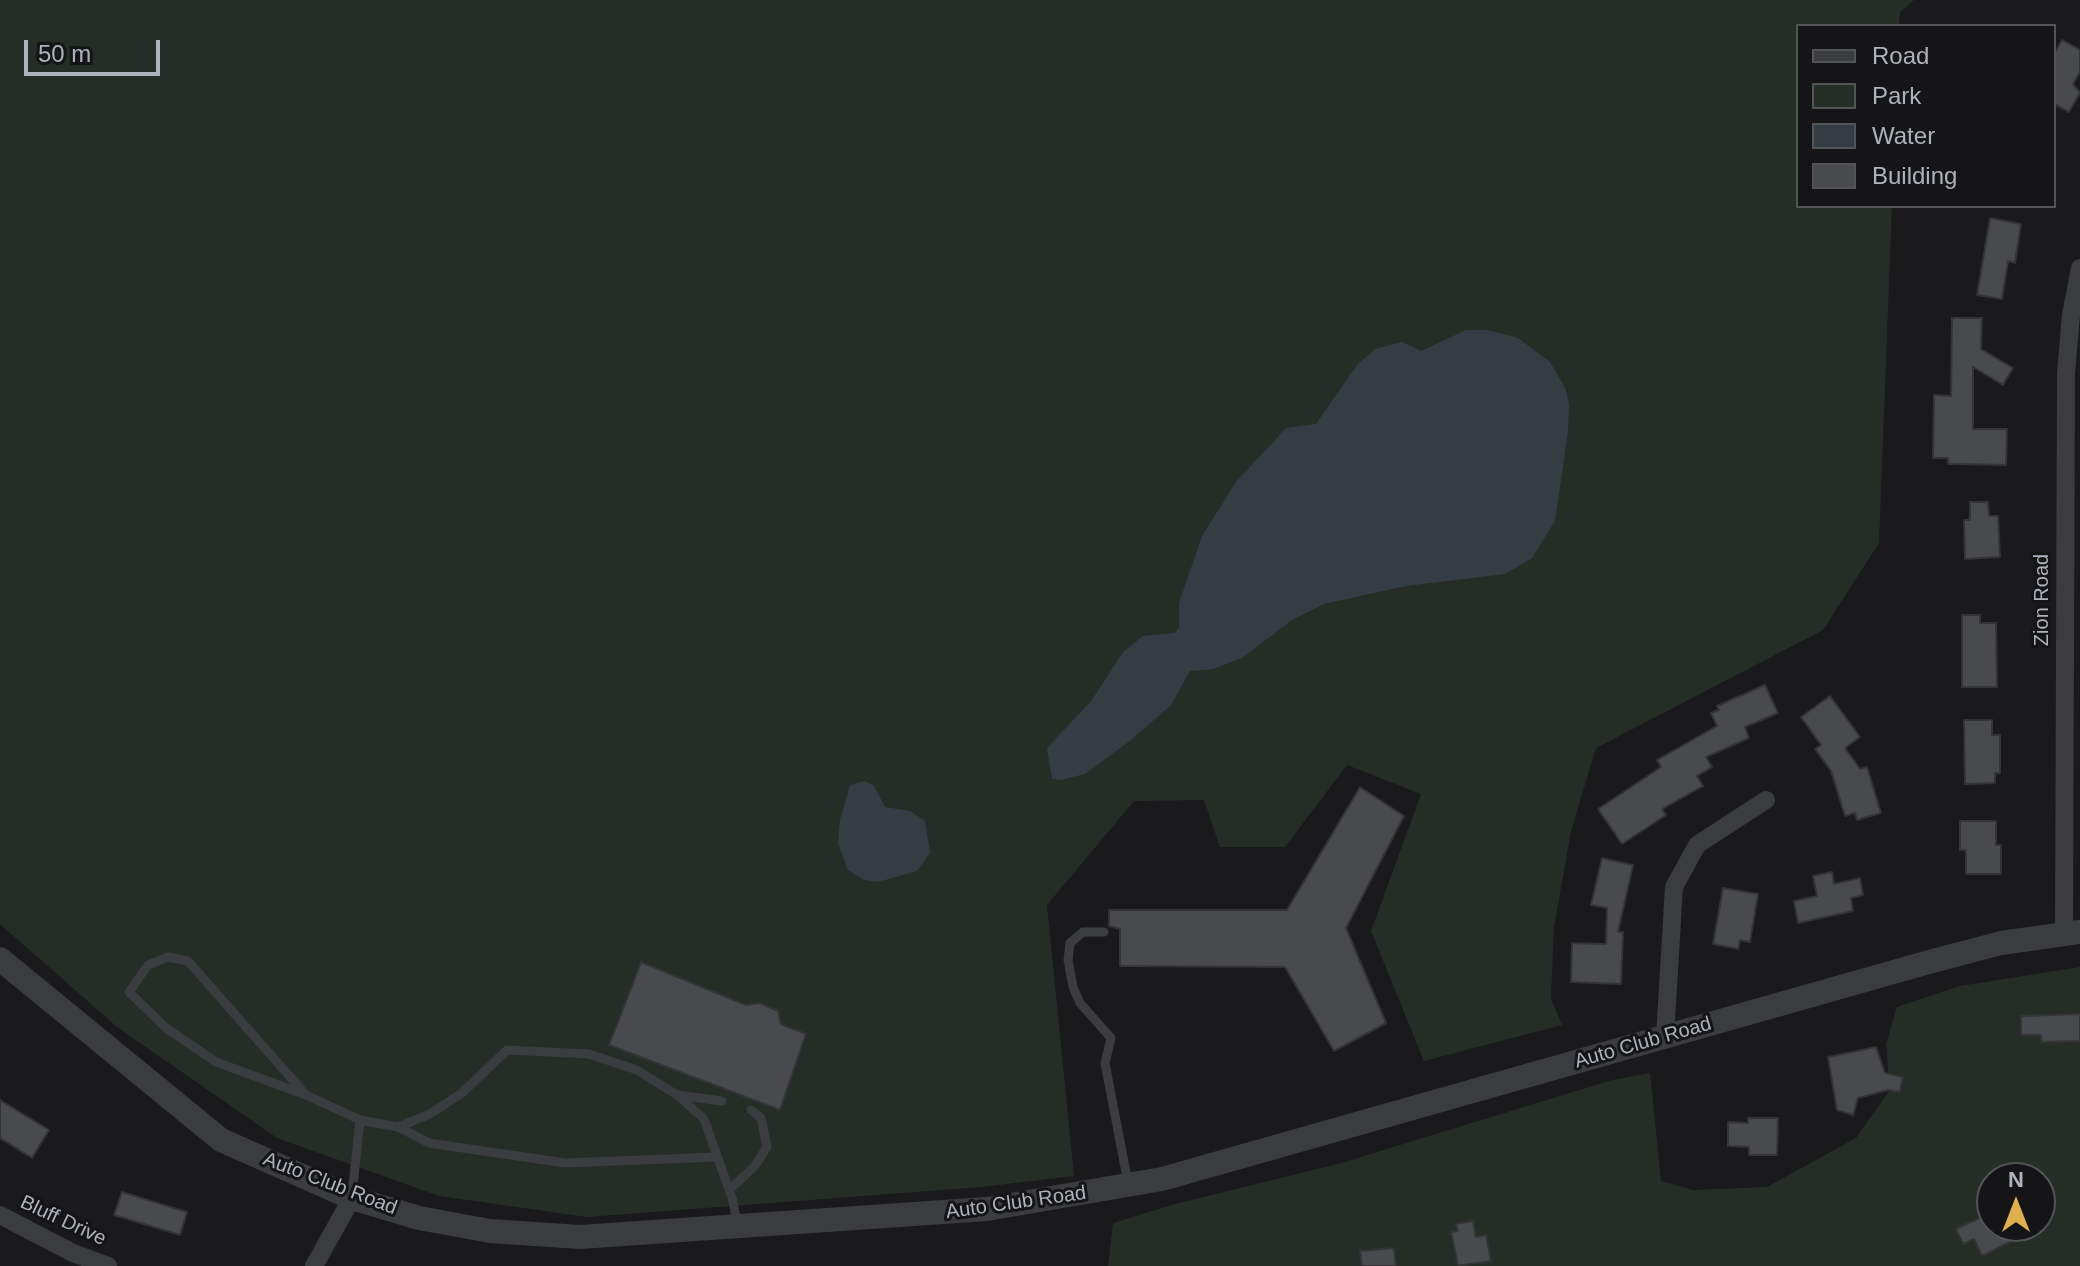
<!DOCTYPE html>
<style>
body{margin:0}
#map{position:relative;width:2080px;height:1266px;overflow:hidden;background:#1a1a1c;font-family:Helvetica,sans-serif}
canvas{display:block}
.legend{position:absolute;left:1796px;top:24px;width:260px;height:184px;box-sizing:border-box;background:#151517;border:2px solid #525458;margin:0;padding:10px 14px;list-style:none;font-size:24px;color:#aeb2ba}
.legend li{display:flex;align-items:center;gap:16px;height:40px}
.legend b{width:40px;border:2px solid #525458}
.north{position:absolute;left:1976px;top:1162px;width:80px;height:80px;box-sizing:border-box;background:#151517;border:2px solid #525458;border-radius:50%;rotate:0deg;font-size:22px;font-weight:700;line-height:32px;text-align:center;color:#aeb2ba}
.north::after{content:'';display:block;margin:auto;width:28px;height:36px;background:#deae4f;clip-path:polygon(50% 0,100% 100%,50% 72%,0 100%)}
.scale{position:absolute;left:24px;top:40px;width:136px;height:36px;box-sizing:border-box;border:4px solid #aeb2ba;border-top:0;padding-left:10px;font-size:24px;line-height:28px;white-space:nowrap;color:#aeb2ba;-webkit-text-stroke:6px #151517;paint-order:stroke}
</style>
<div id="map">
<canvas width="2080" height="1266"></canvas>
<ul class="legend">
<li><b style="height:10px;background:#3b3c40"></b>Road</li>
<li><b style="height:22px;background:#262d27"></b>Park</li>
<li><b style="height:22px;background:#353d44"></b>Water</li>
<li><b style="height:22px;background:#494a4e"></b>Building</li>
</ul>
<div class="north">N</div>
<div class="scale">50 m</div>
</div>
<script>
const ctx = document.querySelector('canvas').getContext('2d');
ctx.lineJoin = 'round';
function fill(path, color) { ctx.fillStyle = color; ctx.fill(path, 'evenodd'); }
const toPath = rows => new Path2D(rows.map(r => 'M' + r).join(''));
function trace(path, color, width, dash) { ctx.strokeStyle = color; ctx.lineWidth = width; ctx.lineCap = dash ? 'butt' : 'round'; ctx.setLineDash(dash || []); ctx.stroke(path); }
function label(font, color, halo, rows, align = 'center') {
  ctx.font = font + ' Helvetica,sans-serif'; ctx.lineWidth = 6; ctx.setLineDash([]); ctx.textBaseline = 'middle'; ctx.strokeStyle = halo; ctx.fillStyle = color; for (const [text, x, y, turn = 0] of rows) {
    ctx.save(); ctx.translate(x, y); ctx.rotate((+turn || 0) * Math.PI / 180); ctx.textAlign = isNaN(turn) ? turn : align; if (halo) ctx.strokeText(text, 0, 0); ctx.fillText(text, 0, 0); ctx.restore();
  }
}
const green = toPath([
 [0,0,1914,0,1900,12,1899,26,1798,26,1798,206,1892,206,1879,543,1823,630,1596,748,1571,831,1554,927,1551,999,1562,1025,1424,1061,1371,931,1421,794,1347,765,1285,847,1220,847,1204,800,1134,801,1047,905,1074,1176,981,1187,587,1217,439,1196,277,1138,117,1027,0,924],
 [2080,967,2080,1266,1108,1266,1113,1223,1175,1204,1338,1164,1612,1080,1650,1073,1661,1181,1693,1190,1767,1187,1856,1138,1890,1090,1886,1044,1897,1007,1960,986],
 [1992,1178,2040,1178,2040,1226,1992,1226]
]);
const water = toPath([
 [1466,330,1487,330,1518,338,1550,362,1565,388,1569,404,1568,432,1555,521,1532,558,1505,574,1406,586,1324,604,1292,620,1242,658,1213,669,1190,671,1171,705,1131,740,1085,774,1061,780,1052,779,1047,748,1092,700,1123,652,1143,636,1175,633,1179,628,1179,603,1202,536,1236,482,1286,428,1316,424,1357,365,1375,349,1402,342,1421,351],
 [865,781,874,786,885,807,910,811,925,821,930,853,917,871,878,882,864,880,848,870,838,843,840,820,850,785]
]);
const building = toPath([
 [2062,40,2080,50,2080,72,2073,84,2080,93,2069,112,2054,104,2054,54,2062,40],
 [1990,218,2021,224,2015,263,2008,261,2002,299,1977,295,1990,218],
 [1952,318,1982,318,1981,349,2013,368,2003,385,1973,367,1973,429,2007,429,2006,465,1948,464,1948,458,1933,458,1934,395,1951,396,1952,318],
 [1970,502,1988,502,1989,516,1998,516,2000,557,1965,559,1964,520,1970,520,1970,502],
 [1962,615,1980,615,1980,623,1996,623,1997,687,1962,687,1962,615],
 [1765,685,1778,713,1745,727,1749,738,1706,757,1712,767,1697,776,1703,786,1662,809,1666,815,1622,844,1598,809,1661,767,1657,760,1717,726,1711,713,1719,710,1717,706,1765,685],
 [1830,696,1860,737,1845,748,1860,769,1867,767,1881,813,1857,820,1855,813,1845,816,1831,771,1815,749,1821,745,1801,717,1830,696],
 [1964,720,1992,720,1992,735,2000,735,2000,773,1995,773,1995,783,1965,784,1964,720],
 [1360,787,1404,816,1346,928,1386,1023,1334,1051,1285,967,1120,966,1120,929,1109,926,1109,910,1287,910,1360,787],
 [1960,821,1996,821,1996,845,2001,845,2001,874,1966,874,1966,850,1960,850,1960,821],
 [1602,858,1633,865,1618,932,1623,932,1621,984,1571,982,1572,943,1606,944,1607,908,1591,905,1602,858],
 [1832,872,1834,884,1860,878,1863,895,1851,898,1853,911,1798,923,1794,901,1817,896,1813,876,1832,872],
 [1723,888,1758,894,1750,942,1740,940,1738,949,1713,944,1723,888],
 [641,962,746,1005,760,1003,778,1011,781,1024,806,1034,780,1110,609,1045,641,962],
 [2080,1014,2080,1041,2041,1042,2041,1035,2021,1035,2021,1016,2080,1014],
 [1876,1047,1885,1073,1903,1077,1900,1092,1888,1090,1858,1098,1853,1115,1837,1110,1828,1057,1876,1047],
 [0,1100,49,1130,32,1158,0,1138,0,1100],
 [1748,1118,1778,1118,1777,1155,1749,1155,1749,1147,1728,1146,1728,1122,1748,1123,1748,1118],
 [122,1192,187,1212,180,1235,114,1215,122,1192],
 [1992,1212,1992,1226,2007,1226,2014,1240,1982,1256,1974,1239,1963,1244,1956,1229,1992,1212],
 [1473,1221,1476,1237,1486,1235,1491,1261,1458,1266,1451,1232,1458,1231,1456,1224,1473,1221],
 [1394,1248,1396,1266,1362,1266,1360,1251,1394,1248]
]);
const service = toPath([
 [1104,932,1083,932,1070,943,1068,960,1073,987,1080,1003,1111,1038,1105,1063,1128,1183],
 [306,1095,216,1062,166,1028,129,992,148,965,168,957,188,961,306,1095,360,1120,398,1127,430,1114,462,1093,507,1050,589,1054,637,1070,677,1095,704,1119,733,1201,737,1224],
 [677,1095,722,1101],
 [398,1127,429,1143,565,1163,717,1157],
 [729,1190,755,1166,767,1147,761,1118,751,1110],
 [352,1196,360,1120]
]);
const minor = toPath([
 [2064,933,2066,373,2071,315,2080,268],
 [1665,1036,1674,887,1697,845,1766,800],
 [0,1215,73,1253,108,1266],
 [314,1266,352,1198]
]);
const tertiary = toPath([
 [0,959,221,1140,352,1198,419,1218,490,1231,580,1237,987,1209,1162,1179,1929,962,2001,943,2080,932]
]);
const streetNames = [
 ["Zion Road",2042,600,-90],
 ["Auto Club Road",1643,1043,-16],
 ["Auto Club Road",330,1184,21],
 ["Auto Club Road",1016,1203,-8],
 ["Bluff Drive",63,1221,25]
];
fill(green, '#262d27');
fill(water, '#353d44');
fill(building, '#494a4e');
trace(building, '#343437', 2);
trace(service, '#3b3c40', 9);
trace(minor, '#3b3c40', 18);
trace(tertiary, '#3b3c40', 24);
label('20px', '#aeb2ba', '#151517', streetNames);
</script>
